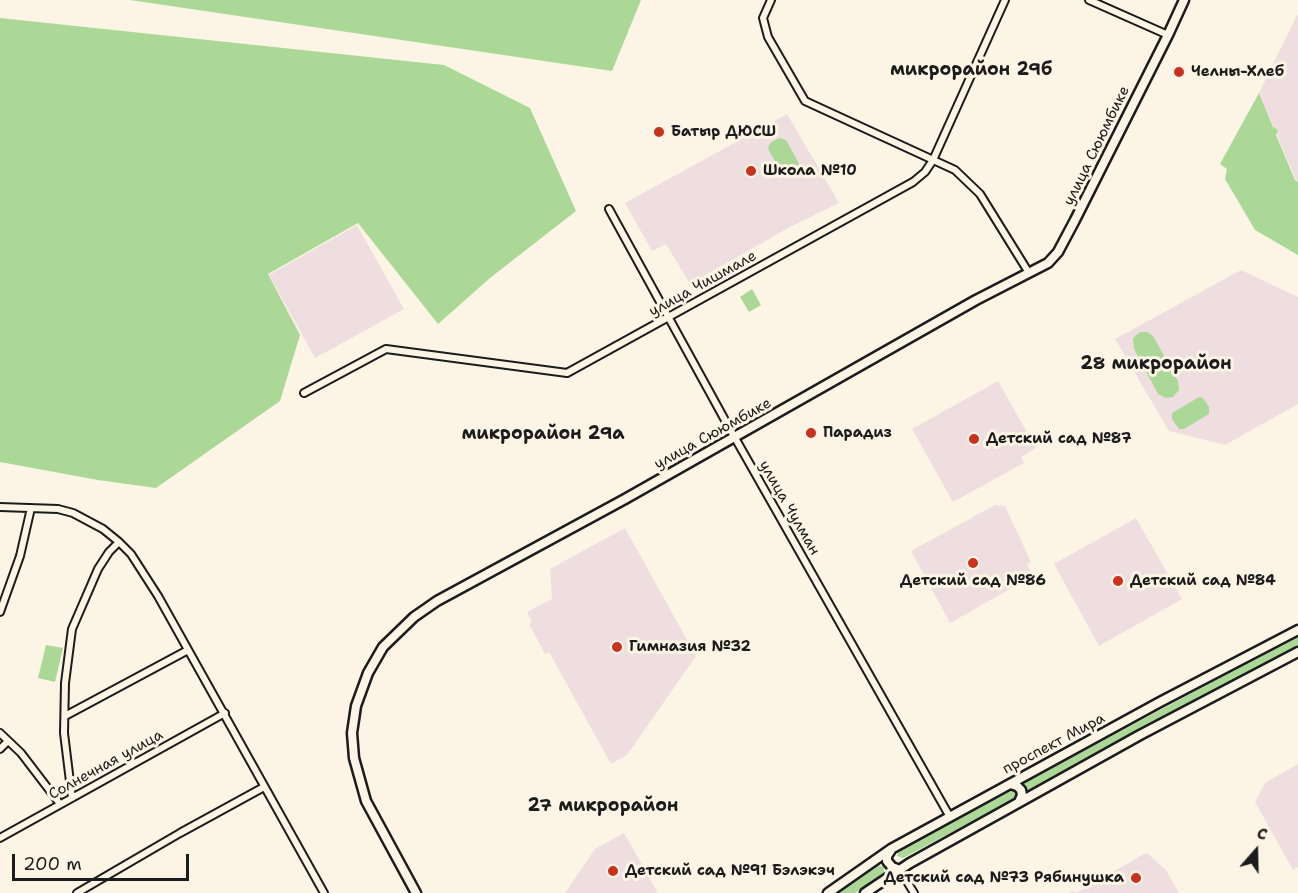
<!DOCTYPE html>
<meta charset="utf-8">
<style>
body{margin:0}
#map{position:relative;width:1298px;height:893px;overflow:hidden;background:#fcf5e5;font-family:"Shantell Sans",sans-serif}
canvas{display:block}
.north{position:absolute;left:1226px;top:821px;width:60px;height:60px;-webkit-text-stroke:4px #fcf5e5;paint-order:stroke;rotate:20deg;font-size:16px;font-weight:700;line-height:24px;text-align:center;color:#1c1c1c}
.north::after{content:'';display:block;margin:auto;width:21px;height:27px;background:#1c1c1c;clip-path:polygon(50% 0,100% 100%,50% 72%,0 100%)}
.scale{position:absolute;left:12px;top:854px;width:177px;height:27px;box-sizing:border-box;border:3px solid #1c1c1c;border-top:0;padding-left:8px;font-size:18px;line-height:21px;white-space:nowrap;color:#1c1c1c;-webkit-text-stroke:4px #fcf5e5;paint-order:stroke}
</style>
<div id="map">
<canvas width="1298" height="893"></canvas>
<div class="north">С</div>
<div class="scale">200 m</div>
</div>
<script>
const ctx = document.querySelector('canvas').getContext('2d');
ctx.lineJoin = 'round';
function fill(path, color) { ctx.fillStyle = color; ctx.fill(path, 'evenodd'); }
const toPath = rows => new Path2D(rows.map(r => 'M' + r).join(''));
function trace(path, color, width, dash) { ctx.strokeStyle = color; ctx.lineWidth = width; ctx.lineCap = dash ? 'butt' : 'round'; ctx.setLineDash(dash || []); ctx.stroke(path); }
function label(font, color, halo, rows, align = 'center') {
  ctx.font = font + ' "Shantell Sans",sans-serif'; ctx.lineWidth = 6; ctx.setLineDash([]); ctx.textBaseline = 'middle'; ctx.strokeStyle = halo; ctx.fillStyle = color; for (const [text, x, y, turn = 0] of rows) {
    ctx.save(); ctx.translate(x, y); ctx.rotate((+turn || 0) * Math.PI / 180); ctx.textAlign = isNaN(turn) ? turn : align; if (halo) ctx.strokeText(text, 0, 0); ctx.fillText(text, 0, 0); ctx.restore();
  }
}
const built = toPath([
 [1298,13,1298,182,1296,180,1259,93],
 [787,114,839,203,790,227,690,284,666,244,652,251,625,203],
 [357,225,404,309,315,358,269,275],
 [1241,270,1298,297,1298,404,1225,445,1169,431,1115,339],
 [998,381,1036,448,1021,457,1024,463,953,502,912,429],
 [995,505,1005,506,1031,562,1027,564,1033,576,950,623,911,551],
 [1136,518,1182,599,1099,646,1054,564],
 [625,528,696,656,627,755,611,764,549,652,545,654,529,624,532,622,527,612,552,599,550,569],
 [1298,764,1298,867,1293,870,1255,802,1265,783],
 [624,833,658,893,565,893,595,849],
 [1144,854,1148,854,1166,870,1179,893,1068,893,1072,891,1076,893]
]);
const green = toPath([
 [130,0,641,0,612,71],
 [0,18,444,65,530,108,576,211,490,278,438,324,358,223,268,274,300,335,280,401,156,488,98,480,0,462],
 [1259,93,1273,127,1278,130,1276,135,1295,180,1298,182,1298,255,1255,230,1225,179,1227,169,1220,164],
 [779,138,786,140,799,164,799,170,789,175,782,173,768,149,770,143],
 [752,289,761,305,749,312,740,297],
 [1140,332,1147,332,1153,336,1178,381,1179,390,1173,397,1166,398,1158,394,1134,349,1133,338],
 [1199,397,1203,398,1209,407,1209,414,1184,429,1179,429,1172,419,1172,413],
 [1298,636,1298,646,1030,790,1024,789,1023,785,1026,782],
 [46,645,63,648,55,682,38,678],
 [1013,790,1016,794,1014,799,903,858,897,856,899,850],
 [877,865,884,867,884,873,855,893,836,893]
]);
const street = toPath([
 [771,0,763,18,768,37,805,101,955,170,980,194,1029,273],
 [1089,0,1168,35],
 [609,209,726,422,950,817],
 [304,393,386,349,567,373,913,182,925,172,933,160,1005,0],
 [0,507,58,509,73,513,103,529,119,542,131,554,158,596,324,893],
 [0,612,20,556,31,508],
 [65,716,188,650],
 [0,733,21,753,60,804],
 [0,749,8,741],
 [72,798,64,733,65,683,72,629,98,569,109,552,119,542],
 [0,838,225,713],
 [900,870,914,893],
 [77,893,180,833,264,787]
]);
const secondary = toPath([
 [1010,784,1017,786,1021,790,1022,795,1019,802],
 [891,850,887,856,887,861,892,867,900,870],
 [416,893,366,801,354,758,352,733,356,706,368,673,383,647,414,617,437,601,625,499,976,300,1048,263,1058,252,1075,220,1168,35,1184,0],
 [828,893,891,849,1160,702,1298,630],
 [865,893,910,863,1018,803,1140,735,1298,652]
]);
const markers = [
 [1179,72,6,"#c8321e"],
 [659,132,6,"#c8321e"],
 [751,171,6,"#c8321e"],
 [811,433,6,"#c8321e"],
 [974,439,6,"#c8321e"],
 [973,563,6,"#c8321e"],
 [1118,581,6,"#c8321e"],
 [617,647,6,"#c8321e"],
 [613,871,6,"#c8321e"],
 [1136,878,6,"#c8321e"]
];
const poiNames = [
 ["Челны-Хлеб",1191,72],
 ["Батыр ДЮСШ",671,132],
 ["Школа №10",763,171],
 ["Парадиз",823,433],
 ["Детский сад №87",986,439],
 ["Детский сад №86",973,581,"center"],
 ["Детский сад №84",1130,581],
 ["Гимназия №32",629,647],
 ["Детский сад №91 Бэлэкэч",625,871],
 ["Детский сад №73 Рябинушка",1124,878,"right"]
];
const streetNames = [
 ["улица Сююмбике",1097,146,-64],
 ["улица Чишмале",703,284,-29],
 ["улица Сююмбике",713,434,-29],
 ["улица Чулман",789,508,60],
 ["проспект Мира",1054,744,-28],
 ["Солнечная улица",106,765,-29]
];
const quarterNames = [
 ["микрорайон 29б",971,70],
 ["28 микрорайон",1156,364],
 ["микрорайон 29а",543,434],
 ["27 микрорайон",603,806]
];
fill(built, '#efdedf');
fill(green, '#abd897');
trace(street, '#1c1c1c', 10);
trace(secondary, '#1c1c1c', 13);
trace(street, '#fcf5e5', 6);
trace(secondary, '#fcf5e5', 8);
for (const [x, y, r, color] of markers) { const dot = new Path2D(); dot.arc(x, y, r, 0, 2 * Math.PI); ctx.fillStyle = color; ctx.fill(dot); trace(dot, '#fcf5e5', 2); }
label('bold 15px', '#1c1c1c', '#fcf5e5', poiNames, 'left');
label('15px', '#1c1c1c', '#fcf5e5', streetNames);
label('bold 18px', '#1c1c1c', '#fcf5e5', quarterNames);
</script>
